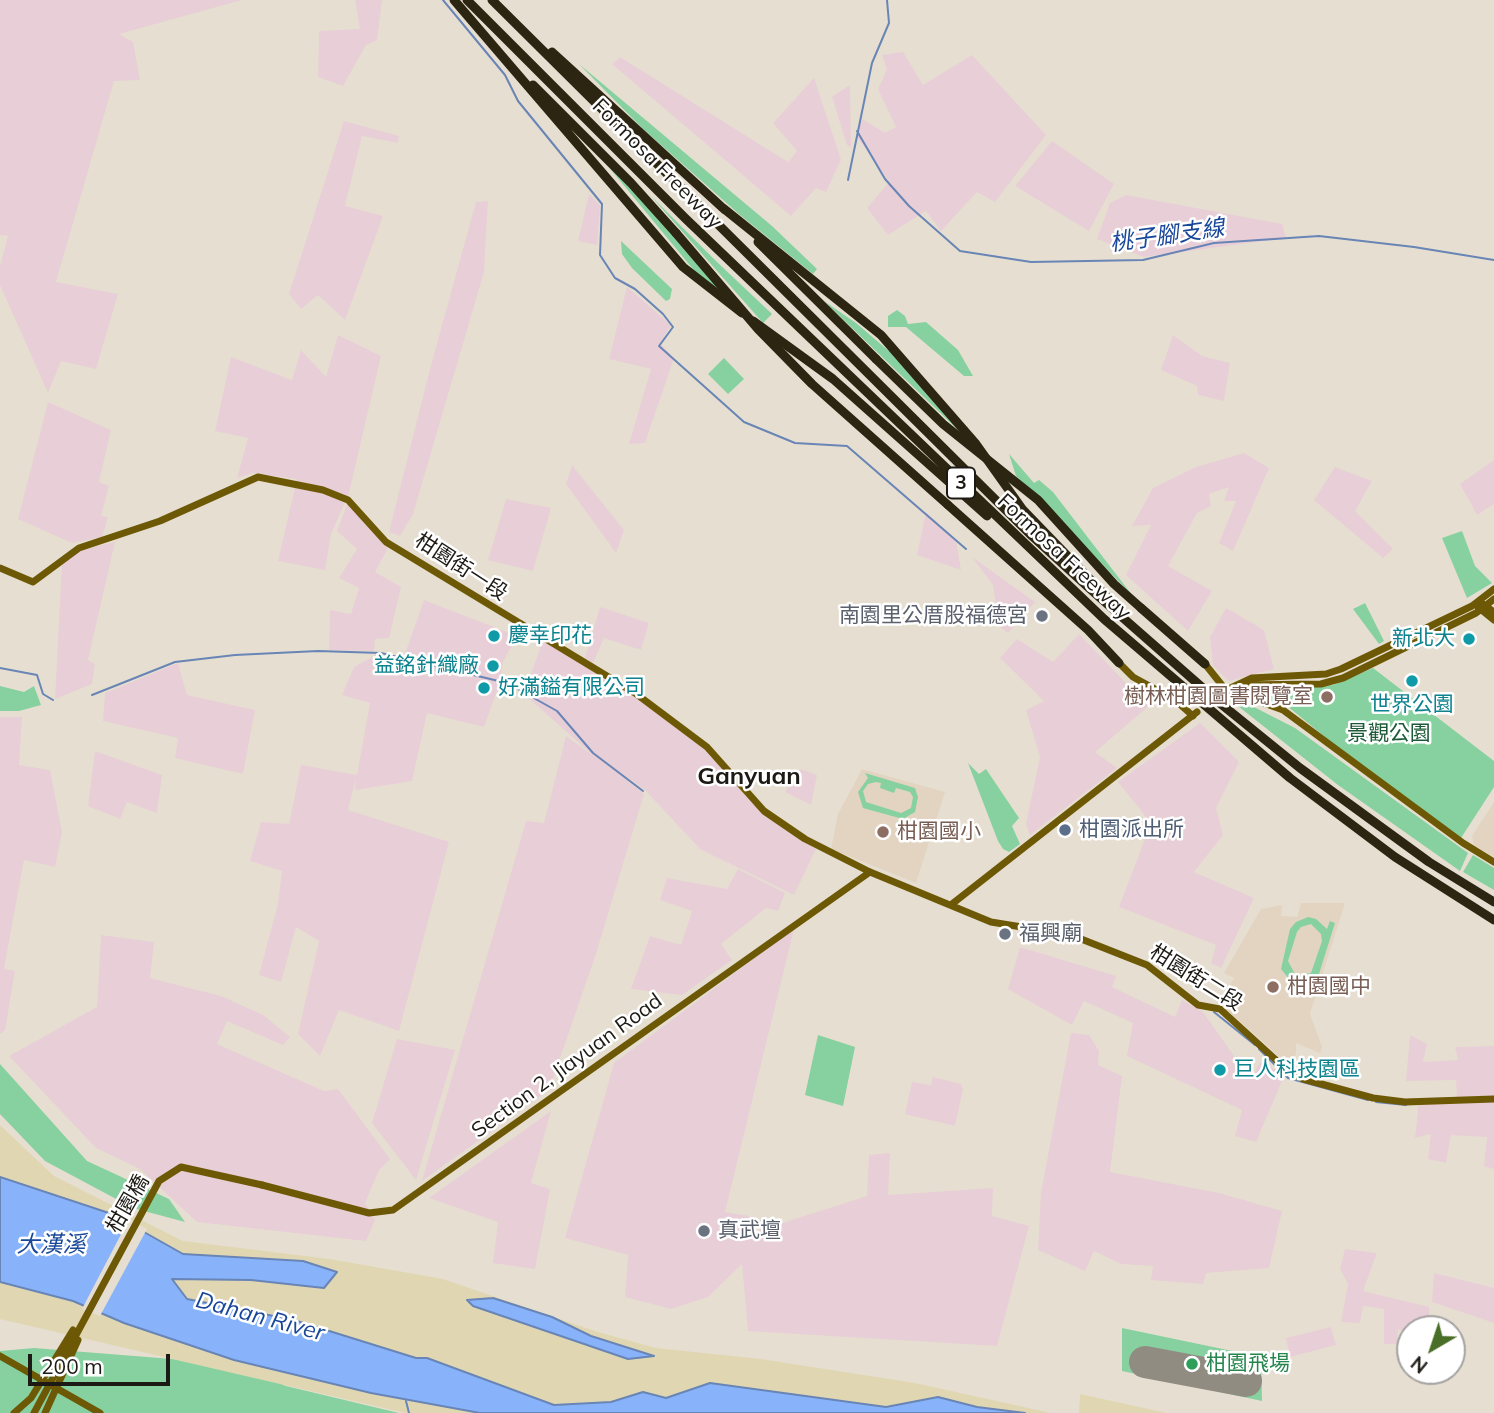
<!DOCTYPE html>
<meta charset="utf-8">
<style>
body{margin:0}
#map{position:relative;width:1494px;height:1413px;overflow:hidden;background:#e6dfd1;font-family:Mulish,sans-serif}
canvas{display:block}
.north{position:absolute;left:1396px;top:1315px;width:70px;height:70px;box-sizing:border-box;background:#fff;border:2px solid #a5a3a1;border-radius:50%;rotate:219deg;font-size:19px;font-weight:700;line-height:28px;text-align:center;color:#1d1a15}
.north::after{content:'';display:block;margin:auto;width:24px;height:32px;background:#496e27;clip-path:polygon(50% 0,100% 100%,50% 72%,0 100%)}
.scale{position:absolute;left:28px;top:1354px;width:142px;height:32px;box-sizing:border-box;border:4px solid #1d1a15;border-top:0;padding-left:9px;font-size:21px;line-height:24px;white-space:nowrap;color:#1d1a15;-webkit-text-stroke:5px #fff;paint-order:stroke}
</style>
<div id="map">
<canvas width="1494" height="1413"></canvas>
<div class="north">N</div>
<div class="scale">200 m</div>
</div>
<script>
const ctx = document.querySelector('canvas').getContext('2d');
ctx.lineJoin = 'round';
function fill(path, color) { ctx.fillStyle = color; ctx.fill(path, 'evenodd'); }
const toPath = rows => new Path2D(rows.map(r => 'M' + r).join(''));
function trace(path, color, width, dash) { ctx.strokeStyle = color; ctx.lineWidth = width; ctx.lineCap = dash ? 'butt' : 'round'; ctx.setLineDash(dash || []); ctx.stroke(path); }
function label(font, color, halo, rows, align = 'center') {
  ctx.font = font + ' Mulish,"Noto Sans TC",sans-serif'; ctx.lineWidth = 5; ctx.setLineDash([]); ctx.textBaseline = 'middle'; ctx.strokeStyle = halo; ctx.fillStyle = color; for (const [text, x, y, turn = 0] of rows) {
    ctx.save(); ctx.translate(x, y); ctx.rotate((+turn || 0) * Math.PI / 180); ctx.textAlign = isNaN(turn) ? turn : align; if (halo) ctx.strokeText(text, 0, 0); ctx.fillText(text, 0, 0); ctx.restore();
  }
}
const industrial = toPath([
 [0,0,242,0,119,34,133,42,140,80,114,81,56,282,118,294,96,369,61,361,48,393,0,285,0,266,8,236,0,235],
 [355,0,382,0,377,40,366,45,343,86,318,77,319,31,360,29],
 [903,52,923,85,972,55,1046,135,995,202,977,192,941,231,926,211,888,235,867,208,889,182,857,137,862,119,885,133,896,127,878,89,887,69,882,55],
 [620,57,788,162,797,151,773,123,814,78,841,160,826,192,816,188,791,216,612,64],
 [850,85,851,147,847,145,832,97],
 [344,121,399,136,398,143,362,136,345,206,383,216,345,320,318,295,301,309,289,294],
 [1052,141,1114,184,1089,231,1015,186],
 [589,194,600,205,597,245,578,241],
 [1126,195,1282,224,1286,238,1144,257,1097,239,1110,203],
 [488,201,484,272,413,514,400,536,389,532,431,365,476,202],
 [627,287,671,325,660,343,674,358,645,443,629,444,651,369,609,359],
 [338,335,381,356,349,493,331,534,325,570,278,561,297,479,252,473,237,478,248,438,215,431,231,357,292,380,301,350,326,377],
 [1173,335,1202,356,1230,363,1224,401,1198,395,1197,386,1161,370],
 [48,402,111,430,99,482,109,486,101,516,108,517,102,537,72,543,18,519],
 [1244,453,1269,468,1233,551,1219,543,1236,501,1224,501,1229,487,1209,494,1211,506,1197,513,1168,566,1212,591,1188,631,1126,575,1151,525,1132,526,1153,488,1196,467],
 [1494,460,1494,504,1477,515,1460,484],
 [572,465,624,530,616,553,566,484],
 [1335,467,1372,481,1355,511,1393,549,1383,558,1314,500],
 [506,499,551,508,533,571,488,560],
 [348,502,388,548,375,572,401,587,389,638,375,639,374,651,329,650,330,610,351,614,359,588,339,578,357,549,337,531],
 [926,512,956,540,961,570,917,555],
 [115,542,88,660,95,664,92,684,55,699,62,562,82,550],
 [972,557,1035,602,1008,633,999,626,993,585],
 [424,600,517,636,503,662,499,685,484,727,427,713,412,781,355,790,356,778,348,810,449,842,399,1031,339,1010,320,1056,298,1034,319,941,296,927,281,982,259,975,278,904,282,871,250,861,261,822,289,824,301,765,357,775,370,703,342,695,354,667,378,654,402,662],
 [600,607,649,623,641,650,604,638,593,663,585,658],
 [1226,608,1264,630,1274,669,1229,681,1213,666,1210,637],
 [1079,634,1126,683,1151,704,1095,752,1117,768,1030,835,1026,824,1040,757,1026,710,1044,701,1000,658,1017,639,1053,662],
 [543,640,596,670,659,713,700,745,762,813,816,849,794,895,700,849,645,790,606,763,644,794,596,954,549,1090,422,1181,526,821,544,823,566,736,595,757,524,694],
 [178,663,187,695,255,710,243,774,175,758,178,738,103,721,105,693],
 [0,717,22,717,19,765,50,770,62,832,55,867,24,860,4,969,15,971,5,1030,0,1034],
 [1200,723,1239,762,1216,808,1223,835,1194,872,1254,898,1221,968,1211,963,1216,945,1119,907,1151,823,1118,782],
 [95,751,162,775,157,813,127,802,120,819,88,806],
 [801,769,817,775,811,805,785,792],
 [738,869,785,893,778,911,766,908,721,944,732,960,682,995,631,989,650,936,681,945,692,911,660,900,667,878,727,889],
 [794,929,725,1212,749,1216,748,1234,867,1196,869,1155,890,1153,888,1195,993,1188,992,1216,1029,1226,997,1346,748,1331,742,1264,708,1297,671,1309,625,1297,628,1255,565,1238,614,1063],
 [101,935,154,942,150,978,221,996,263,1015,290,1037,283,1045,227,1021,217,1044,324,1091,338,1089,390,1159,379,1170,365,1203,375,1220,366,1241,197,1222,140,1169,96,1148,9,1056,97,1007],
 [1020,947,1116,976,1112,987,1175,1017,1182,1000,1203,1012,1251,1080,1260,1062,1285,1074,1256,1142,1235,1136,1242,1110,1127,1056,1133,1023,1084,1001,1072,1025,1008,989],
 [1071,1033,1089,1035,1099,1051,1098,1065,1122,1076,1110,1172,1219,1193,1282,1211,1269,1268,1206,1273,1203,1284,1151,1280,1153,1266,1121,1264,1094,1251,1085,1271,1038,1250,1041,1193],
 [1410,1035,1427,1044,1423,1062,1458,1060,1455,1047,1494,1046,1494,1169,1484,1166,1487,1137,1451,1135,1446,1163,1428,1159,1431,1134,1415,1138,1419,1102,1457,1097,1456,1080,1406,1081],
 [397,1039,455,1050,416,1180,372,1123],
 [933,1077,961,1084,963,1089,955,1126,905,1114,912,1082,931,1085],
 [551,1111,531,1183,550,1189,535,1269,493,1263,498,1222,429,1198],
 [1345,1249,1377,1253,1363,1291,1429,1307,1430,1329,1410,1329,1410,1335,1398,1329,1397,1344,1384,1344,1384,1309,1363,1306,1360,1323,1341,1322,1348,1284,1340,1269],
 [1434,1273,1494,1288,1494,1323,1432,1302],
 [1331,1327,1336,1345,1290,1357,1286,1338]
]);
const education = toPath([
 [862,769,945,792,916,883,831,849,838,814],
 [1494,802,1494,857,1474,845,1472,836],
 [1301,903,1345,903,1310,1014,1322,1047,1320,1053,1296,1043,1296,1054,1290,1066,1219,1003,1234,978,1224,973,1261,909,1282,905,1281,916,1297,917]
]);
const green = toPath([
 [579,64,772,226,817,269,813,274,740,215,643,129],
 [607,165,634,190,728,299,702,280],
 [650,195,717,262,772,314,763,323],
 [621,241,672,289,670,299,666,301,632,268,622,254],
 [824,301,856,323,890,352,959,431],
 [897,310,905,316,908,324,926,322,958,350,973,376,964,376,906,327,888,327,888,316],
 [724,358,744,379,728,394,708,374],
 [1009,454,1034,483,1039,480,1053,492,1132,595,1016,476],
 [1462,531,1475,566,1492,583,1467,598,1442,538],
 [1365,603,1384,641,1379,644,1353,609],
 [1373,668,1494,761,1494,787,1461,838,1358,764,1286,705,1283,696,1289,689,1333,685],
 [1254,685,1279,689,1277,704,1239,690],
 [0,686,24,692,34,686,41,705,19,711,0,711],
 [1229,699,1252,706,1295,728,1468,853,1460,871,1338,785],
 [968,763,979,774,986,769,1019,818,1012,826,1020,844,1009,852,1003,849,998,841],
 [865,773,915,788,918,797,915,812,903,819,863,808,858,792,868,778],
 [876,782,881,783,880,788,894,793,896,788,910,792,913,797,911,808,901,813,866,802,863,791,868,784],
 [1473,855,1494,868,1494,890,1463,872],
 [1308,917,1316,919,1327,929,1330,921,1335,923,1313,993,1307,991,1310,980,1293,984,1281,969,1290,929,1296,922],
 [1311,924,1321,934,1322,941,1311,973,1296,976,1288,961,1297,932,1301,927],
 [818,1035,855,1047,843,1106,805,1095],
 [0,1064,87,1161,169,1199,185,1222,133,1208,45,1161,0,1114],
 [1122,1328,1261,1357,1262,1401,1122,1371],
 [34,1348,172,1359,248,1370,286,1386,399,1413,0,1413,0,1351]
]);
const sand = toPath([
 [0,1125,54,1176,183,1241,330,1259,443,1279,595,1331,656,1348,761,1359,915,1383,1051,1413,405,1413,0,1319],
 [1080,1394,1167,1413,1079,1413]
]);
const water = toPath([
 [0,1177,112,1214,183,1254,303,1261,337,1272,324,1288,251,1280,172,1279,187,1299,294,1320,416,1358,427,1358,554,1405,611,1402,643,1392,666,1398,710,1383,886,1407,938,1397,977,1407,1025,1413,480,1413,371,1393,234,1360,124,1323,73,1301,0,1282,0,1177],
 [493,1298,552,1317,591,1336,654,1356,628,1359,473,1306,467,1300,493,1298]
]);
const pier = toPath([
 [129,1219,147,1229,100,1316,82,1309]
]);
const stream = toPath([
 [443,0,505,75,518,101,602,204,600,255,615,278,635,289,663,314,673,327,659,346,744,422,795,443,847,446,966,549],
 [857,131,885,179,909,206,960,251,1031,262,1143,260,1214,243,1319,236,1414,247,1494,260],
 [848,180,872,63,889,23,887,0],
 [0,668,37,675,43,694,53,700],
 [92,695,175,662,235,655,318,651,381,653,507,683,557,711,593,753,643,791],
 [1214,1012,1255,1045],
 [1259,1049,1288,1078,1368,1100],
 [1376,1102,1406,1105],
 [406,1401,409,1413]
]);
const runway = toPath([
 [1145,1362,1246,1381]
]);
const secondary = toPath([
 [0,568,33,582,79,548,160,521,258,477,323,490,348,500,386,542,635,693,707,747,764,811,805,839,870,872,991,922,1071,935,1147,965,1198,1005,1220,1009,1287,1070,1303,1079,1373,1098,1405,1102,1494,1099],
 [1483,604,1494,612],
 [1478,607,1494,620],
 [1119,663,1133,677,1175,700,1193,716],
 [1205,664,1225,689],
 [1238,685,1321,684,1343,678,1476,613,1494,599],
 [1225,689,1283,710,1463,843,1494,862],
 [1220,693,1252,678,1326,674,1341,669,1472,606,1494,589],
 [1283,710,1280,693,1289,685],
 [952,904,1197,712],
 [262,1185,369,1213,393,1210,870,872],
 [0,1356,100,1413]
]);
const highway = toPath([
 [454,0,683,267,742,313],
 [467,0,686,219,1104,619,1290,778,1395,857,1494,920],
 [492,0,1032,536,1089,588,1221,704,1300,768,1429,862,1494,902],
 [552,52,725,210],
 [533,85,631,183,676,233],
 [723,208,881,335,976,444,1023,510,1107,597],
 [758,242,876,359],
 [753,321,833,379,987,516],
 [948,505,1088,630,1119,663],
 [1141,608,1205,664]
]);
const secondaryBridge = toPath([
 [14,1413,31,1398,73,1330],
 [34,1413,159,1181,181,1167,262,1185],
 [45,1413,78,1340]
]);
const highwayBridge = toPath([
 [676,233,758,329,812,384,948,505],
 [876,359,943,424,1038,500,1114,584,1141,608]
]);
const markers = [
 [1042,616,7,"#6b7280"],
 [494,636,7,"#0f9aa8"],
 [1469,639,7,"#0f9aa8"],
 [493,666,7,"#0f9aa8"],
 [1412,681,7,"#0f9aa8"],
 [484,688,7,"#0f9aa8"],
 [1327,697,7,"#8d6e63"],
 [1065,830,7,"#5c6f8a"],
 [883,832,7,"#8d6e63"],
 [1005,934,7,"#6b7280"],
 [1273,987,7,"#8d6e63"],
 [1220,1070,7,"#0f9aa8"],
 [704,1231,7,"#6b7280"],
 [1192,1364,7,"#2e9e5b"]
];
const shields = [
 [961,483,28]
];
const shieldNames = [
 ["3",961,483]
];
const streetNames = [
 ["Formosa Freeway",657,164,45],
 ["Formosa Freeway",1064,557,43],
 ["柑園街一段",461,567,33],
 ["柑園街二段",1196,978,32],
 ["Section 2, Jiayuan Road",567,1066,-36],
 ["柑園橋",128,1204,-60]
];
const worshipNames = [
 ["南園里公厝股福德宮",1028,616,"right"],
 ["福興廟",1019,934],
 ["真武壇",718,1231]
];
const cultureNames = [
 ["慶幸印花",508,636],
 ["新北大",1455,639,"right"],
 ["益銘針織廠",479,666,"right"],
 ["好滿鎰有限公司",498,688],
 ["世界公園",1412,705,"center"],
 ["巨人科技園區",1234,1070]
];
const educationNames = [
 ["樹林柑園圖書閱覽室",1313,697,"right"],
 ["柑園國小",897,832],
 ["柑園國中",1287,987]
];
const parkNames = [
 ["景觀公園",1389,734]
];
const serviceNames = [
 ["柑園派出所",1079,830]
];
const leisureNames = [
 ["柑園飛場",1206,1364]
];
const waterNames = [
 ["桃子腳支線",1167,236,-8],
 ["大漢溪",51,1245],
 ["Dahan River",260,1317,15]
];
const quarterNames = [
 ["Ganyuan",749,777]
];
fill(industrial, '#e8ced6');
fill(education, '#e2d4c1');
fill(green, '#87d1a0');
fill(sand, '#e0d7b2');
fill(water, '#88b3fb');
trace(water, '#6885b6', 2);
fill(pier, '#e6dfd1');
trace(stream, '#6885b6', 2);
trace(runway, '#918c82', 32);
trace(secondary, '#6d5905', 7);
trace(highway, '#2b2511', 9);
trace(secondaryBridge, '#6d5905', 7);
trace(highwayBridge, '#2b2511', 9);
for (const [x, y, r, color] of markers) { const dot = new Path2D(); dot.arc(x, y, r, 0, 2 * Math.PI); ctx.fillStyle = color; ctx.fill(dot); trace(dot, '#fff', 2.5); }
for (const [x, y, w] of shields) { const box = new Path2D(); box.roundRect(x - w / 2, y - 15.5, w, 31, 5); ctx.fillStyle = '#fff'; ctx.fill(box); trace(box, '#1d1a15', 2); }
label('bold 19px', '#1d1a15', null, shieldNames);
label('21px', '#1d1a15', '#fff', streetNames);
label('21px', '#5b616d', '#fff', worshipNames, 'left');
label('21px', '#0d838f', '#fff', cultureNames, 'left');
label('21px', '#785e54', '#fff', educationNames, 'left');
label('21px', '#1c5936', '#fff', parkNames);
label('21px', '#4e5e75', '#fff', serviceNames, 'left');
label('21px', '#27864d', '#fff', leisureNames, 'left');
label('italic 23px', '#19489a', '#fff', waterNames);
label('bold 24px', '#1d1a15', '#fff', quarterNames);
</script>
